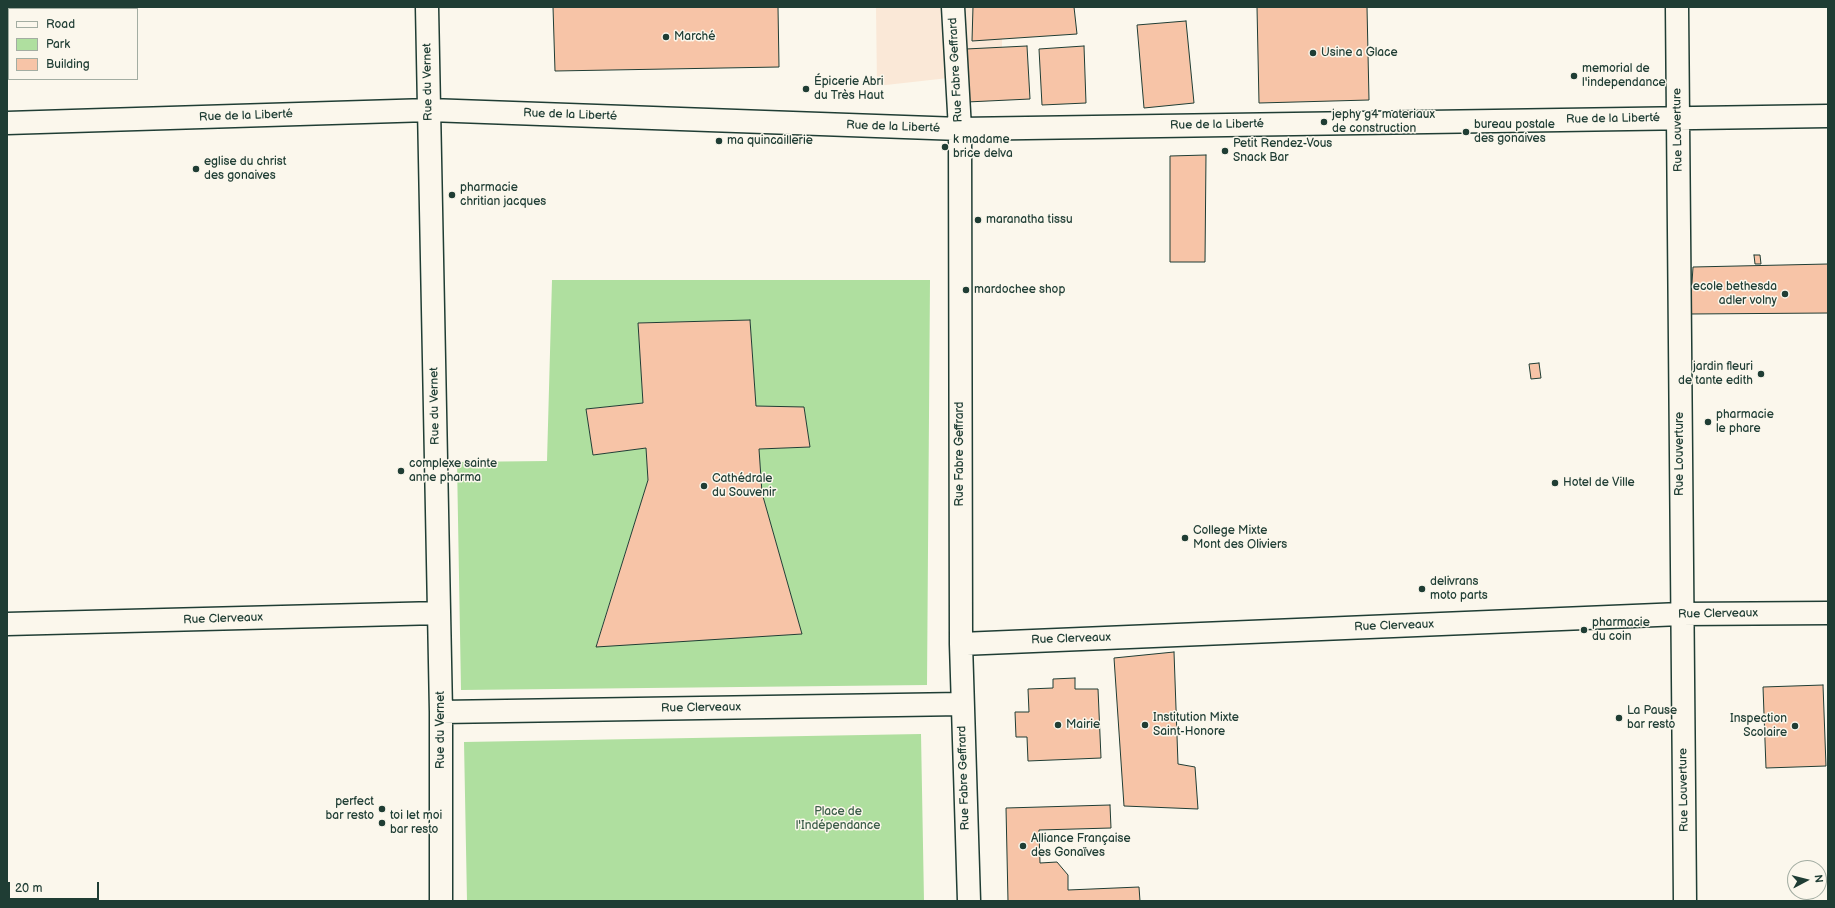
<!DOCTYPE html>
<meta charset="utf-8">
<style>
body{margin:0}
#map{position:relative;width:1835px;height:908px;overflow:hidden;background:#fbf7ec;font-family:"Balsamiq Sans",sans-serif}
canvas{display:block}
.frame{position:absolute;inset:0;border:8px solid #1f3d34;pointer-events:none}
.legend{position:absolute;left:8px;top:8px;width:130px;height:72px;box-sizing:border-box;background:#fbf7ec;border:1px solid #a3ada2;margin:0;padding:5px 7px;list-style:none;font-size:12px;color:#1f3d34}
.legend li{display:flex;align-items:center;gap:8px;height:20px}
.legend b{width:20px;border:1px solid #a3ada2}
.north{position:absolute;left:1787px;top:860px;width:40px;height:40px;box-sizing:border-box;background:#fbf7ec;border:1px solid #a3ada2;border-radius:50%;rotate:83deg;font-size:11px;font-weight:700;line-height:16px;text-align:center;color:#1f3d34}
.north::after{content:'';display:block;margin:auto;width:14px;height:18px;background:#1f3d34;clip-path:polygon(50% 0,100% 100%,50% 72%,0 100%)}
.scale{position:absolute;left:8px;top:882px;width:91px;height:18px;box-sizing:border-box;border:2px solid #1f3d34;border-top:0;padding-left:5px;font-size:12px;line-height:14px;white-space:nowrap;color:#1f3d34;-webkit-text-stroke:3px #fbf7ec;paint-order:stroke}
</style>
<div id="map">
<canvas width="1835" height="908"></canvas>
<div class="frame"></div>
<ul class="legend">
<li><b style="height:5px;background:#fbf7ec"></b>Road</li>
<li><b style="height:11px;background:#afdf9f"></b>Park</li>
<li><b style="height:11px;background:#f7c4a7"></b>Building</li>
</ul>
<div class="north">N</div>
<div class="scale">20 m</div>
</div>
<script>
const ctx = document.querySelector('canvas').getContext('2d');
ctx.lineJoin = 'round';
function fill(path, color) { ctx.fillStyle = color; ctx.fill(path, 'evenodd'); }
const toPath = rows => new Path2D(rows.map(r => 'M' + r).join(''));
function trace(path, color, width, dash) { ctx.strokeStyle = color; ctx.lineWidth = width; ctx.lineCap = dash ? 'butt' : 'round'; ctx.setLineDash(dash || []); ctx.stroke(path); }
function label(font, color, halo, rows, align = 'center') {
  ctx.font = font + ' "Balsamiq Sans",sans-serif'; ctx.lineWidth = 3; ctx.setLineDash([]); ctx.textBaseline = 'middle'; ctx.strokeStyle = halo; ctx.fillStyle = color; for (const [text, x, y, turn = 0] of rows) {
    ctx.save(); ctx.translate(x, y); ctx.rotate((+turn || 0) * Math.PI / 180); ctx.textAlign = isNaN(turn) ? turn : align; if (halo) ctx.strokeText(text, 0, 0); ctx.fillText(text, 0, 0); ctx.restore();
  }
}
const built = toPath([
 [876,7,1002,7,1002,72,877,86]
]);
const green = toPath([
 [552,280,930,280,927,685,461,690,457,462,547,461],
 [750,320,756,406,804,408,810,447,759,449,762,493,802,634,596,646,648,480,646,448,593,455,586,409,643,403,638,323],
 [921,734,924,901,467,901,464,742]
]);
const building = toPath([
 [553,7,778,7,779,67,555,71,553,7],
 [973,7,1074,7,1077,34,972,41,973,7],
 [1257,7,1367,7,1369,100,1259,103,1257,7],
 [1186,21,1194,103,1144,108,1137,25,1186,21],
 [1027,46,1030,99,967,102,966,49,1027,46],
 [1084,46,1086,103,1042,105,1039,49,1084,46],
 [1206,155,1205,262,1170,262,1170,156,1206,155],
 [1754,255,1760,255,1761,264,1755,264,1754,255],
 [1828,264,1828,313,1690,314,1693,267,1828,264],
 [750,320,756,406,804,407,810,447,759,449,762,493,802,634,596,647,648,480,646,448,593,455,586,409,643,403,638,323,750,320],
 [1539,363,1541,378,1531,379,1529,364,1539,363],
 [1174,652,1178,764,1195,767,1198,809,1124,806,1114,658,1174,652],
 [1075,678,1075,689,1098,689,1101,758,1028,761,1027,737,1016,737,1015,712,1029,712,1028,689,1053,688,1053,679,1075,678],
 [1823,685,1826,766,1766,768,1763,687,1823,685],
 [1110,805,1111,828,1039,830,1040,863,1057,862,1068,875,1068,890,1139,887,1140,901,1008,901,1006,808,1110,805]
]);
const minor = toPath([
 [427,7,441,712,441,901],
 [953,7,960,129,961,644,969,901],
 [1677,7,1685,901],
 [7,123,429,110,960,129,1828,116],
 [7,624,439,613],
 [961,644,1681,614,1828,613],
 [441,712,962,704]
]);
const markers = [
 [666,37,4,"#1f3d34"],
 [1313,53,4,"#1f3d34"],
 [1574,76,4,"#1f3d34"],
 [806,89,4,"#1f3d34"],
 [1324,122,4,"#1f3d34"],
 [1466,132,4,"#1f3d34"],
 [719,141,4,"#1f3d34"],
 [945,147,4,"#1f3d34"],
 [1225,151,4,"#1f3d34"],
 [196,169,4,"#1f3d34"],
 [452,195,4,"#1f3d34"],
 [978,220,4,"#1f3d34"],
 [966,290,4,"#1f3d34"],
 [1785,294,4,"#1f3d34"],
 [1761,374,4,"#1f3d34"],
 [1708,422,4,"#1f3d34"],
 [401,471,4,"#1f3d34"],
 [1555,483,4,"#1f3d34"],
 [704,486,4,"#1f3d34"],
 [1185,538,4,"#1f3d34"],
 [1422,589,4,"#1f3d34"],
 [1584,630,4,"#1f3d34"],
 [1619,718,4,"#1f3d34"],
 [1058,725,4,"#1f3d34"],
 [1145,725,4,"#1f3d34"],
 [1795,726,4,"#1f3d34"],
 [382,809,4,"#1f3d34"],
 [382,823,4,"#1f3d34"],
 [1023,846,4,"#1f3d34"]
];
const poiNames = [
 ["Marché",674,37],
 ["Usine a Glace",1321,53],
 ["memorial de",1582,69],
 ["l'independance",1582,83],
 ["Épicerie Abri",814,82],
 ["du Très Haut",814,96],
 ["jephy g4 materiaux",1332,115],
 ["de construction",1332,129],
 ["bureau postale",1474,125],
 ["des gonaives",1474,139],
 ["k madame",953,140],
 ["brice delva",953,154],
 ["ma quincaillerie",727,141],
 ["Petit Rendez-Vous",1233,144],
 ["Snack Bar",1233,158],
 ["eglise du christ",204,162],
 ["des gonaives",204,176],
 ["pharmacie",460,188],
 ["chritian jacques",460,202],
 ["maranatha tissu",986,220],
 ["ecole bethesda",1777,287,"right"],
 ["adler volny",1777,301,"right"],
 ["mardochee shop",974,290],
 ["jardin fleuri",1753,367,"right"],
 ["de tante edith",1753,381,"right"],
 ["pharmacie",1716,415],
 ["le phare",1716,429],
 ["complexe sainte",409,464],
 ["anne pharma",409,478],
 ["Cathédrale",712,479],
 ["du Souvenir",712,493],
 ["Hotel de Ville",1563,483],
 ["College Mixte",1193,531],
 ["Mont des Oliviers",1193,545],
 ["delivrans",1430,582],
 ["moto parts",1430,596],
 ["pharmacie",1592,623],
 ["du coin",1592,637],
 ["La Pause",1627,711],
 ["bar resto",1627,725],
 ["Institution Mixte",1153,718],
 ["Saint-Honore",1153,732],
 ["Inspection",1787,719,"right"],
 ["Scolaire",1787,733,"right"],
 ["Mairie",1066,725],
 ["perfect",374,802,"right"],
 ["bar resto",374,816,"right"],
 ["toi let moi",390,816],
 ["bar resto",390,830],
 ["Alliance Française",1031,839],
 ["des Gonaïves",1031,853]
];
const streetNames = [
 ["Rue Fabre Geffrard",956,70,-93],
 ["Rue du Vernet",428,82,-91],
 ["Rue de la Liberté",570,115,2],
 ["Rue de la Liberté",246,116,-2],
 ["Rue de la Liberté",1613,119,-1],
 ["Rue de la Liberté",1217,125,-1],
 ["Rue de la Liberté",893,127,2],
 ["Rue Louverture",1678,130,-91],
 ["Rue du Vernet",435,406,-91],
 ["Rue Fabre Geffrard",960,454,-90],
 ["Rue Louverture",1680,454,-90],
 ["Rue Clerveaux",1718,614,-1],
 ["Rue Clerveaux",223,619,-2],
 ["Rue Clerveaux",1394,626,-2],
 ["Rue Clerveaux",1071,639,-2],
 ["Rue Clerveaux",701,708,-1],
 ["Rue du Vernet",441,730,-90],
 ["Rue Fabre Geffrard",964,778,-92],
 ["Rue Louverture",1684,790,-91]
];
const parkNames = [
 ["Place de",838,812],
 ["l'Indépendance",838,826]
];
fill(built, '#fae8d7');
fill(green, '#afdf9f');
fill(building, '#f7c4a7');
trace(building, '#1f3d34', 1);
trace(minor, '#1f3d34', 25);
trace(minor, '#fbf7ec', 22);
for (const [x, y, r, color] of markers) { const dot = new Path2D(); dot.arc(x, y, r, 0, 2 * Math.PI); ctx.fillStyle = color; ctx.fill(dot); trace(dot, '#fbf7ec', 1.5); }
label('12px', '#1f3d34', '#fbf7ec', poiNames, 'left');
label('12px', '#1f3d34', '#fbf7ec', streetNames);
label('12px', '#3c5d49', '#fbf7ec', parkNames);
</script>
